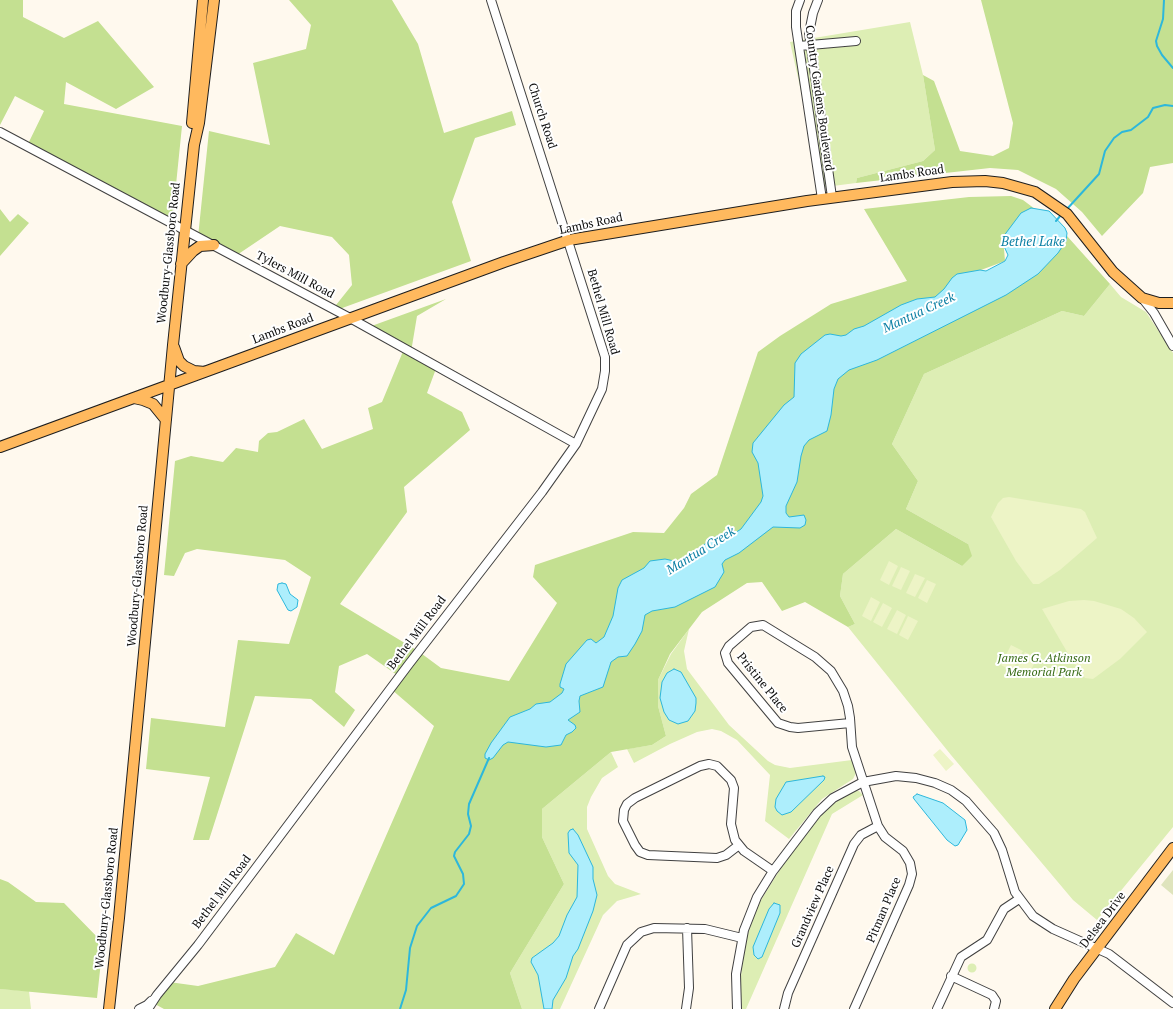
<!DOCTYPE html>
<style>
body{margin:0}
canvas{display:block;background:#fff9ee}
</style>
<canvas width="1173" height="1009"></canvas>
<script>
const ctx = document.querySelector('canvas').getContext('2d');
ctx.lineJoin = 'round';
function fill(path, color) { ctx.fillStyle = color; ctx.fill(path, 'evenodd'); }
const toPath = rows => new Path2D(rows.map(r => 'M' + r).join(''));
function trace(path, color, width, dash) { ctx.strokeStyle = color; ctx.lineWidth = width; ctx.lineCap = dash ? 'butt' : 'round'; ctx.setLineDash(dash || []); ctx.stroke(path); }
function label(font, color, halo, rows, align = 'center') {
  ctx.font = font + ' "PT Serif",serif'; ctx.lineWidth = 4; ctx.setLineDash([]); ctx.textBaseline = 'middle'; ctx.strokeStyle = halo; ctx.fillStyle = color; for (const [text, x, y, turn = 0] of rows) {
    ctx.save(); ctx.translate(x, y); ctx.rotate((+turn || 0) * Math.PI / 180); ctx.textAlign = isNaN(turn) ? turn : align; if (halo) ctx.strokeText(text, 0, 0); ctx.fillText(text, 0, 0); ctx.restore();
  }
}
const green = toPath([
 [910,22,923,75,935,150,923,161,857,178,856,183,825,187,814,149,790,42],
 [1110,284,1121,297,1146,312,1173,353,1173,827,1097,920,1073,900,951,755,848,627,855,624,840,596,843,574,896,529,962,566,968,544,906,509,918,481,892,444,924,374,1062,311,1084,316],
 [689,629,684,651,687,669,729,725,768,761,775,765,790,768,852,760,856,773,853,779,822,799,789,839,765,821,770,775,737,740,721,731,712,729,697,732,670,744,634,763,627,749,652,745,666,736,658,706,658,680,671,654],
 [611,752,618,767,602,778,591,797,587,807,587,829,608,876,615,884,641,894,617,901,603,915,560,1009,522,1009,510,973,564,884,542,837,542,809],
 [853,791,859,791,863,795,832,814,746,1009,742,1009,740,985,743,958,746,939,758,905,781,868,818,819,830,806],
 '967.5 968a4.5 4.5 0 1 1 9 0a4.5 4.5 0 1 1-9 0Z',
 [0,989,29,991,31,1009,0,1009]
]);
const forest = toPath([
 [0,0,23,0,23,17,64,38,98,21,154,87,116,109,66,82,64,104,182,126,172,224,27,146,44,111,15,96,0,125],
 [289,0,392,0,418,44,444,133,512,111,516,125,475,138,452,202,471,261,334,311,332,310,352,285,349,255,332,237,280,226,234,257,198,237,209,131,270,145,253,63,306,49,311,25],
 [981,0,1173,0,1173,163,1150,167,1143,193,1102,236,1082,212,1056,189,1018,170,990,168,856,183,857,178,923,161,935,150,923,75,934,81,960,151,993,156,1009,148,1013,123],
 [1011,196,1023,200,1039,212,1003,237,1005,261,949,282,1006,295,1067,236,1110,284,1084,316,1062,311,924,374,892,444,918,481,906,509,968,544,972,556,962,566,896,529,843,574,840,596,855,624,848,627,805,602,782,611,762,582,747,583,702,612,670,654,658,680,658,706,666,736,652,745,611,752,542,809,542,837,564,884,510,973,522,1009,164,1009,153,1003,169,982,198,986,275,967,296,933,334,955,434,726,391,689,400,677,367,654,339,666,335,692,355,710,344,727,311,699,255,696,209,840,193,840,210,777,146,769,151,718,225,727,238,640,289,644,311,577,285,560,197,549,185,553,174,576,164,575,175,461,191,456,223,462,236,448,258,452,259,441,268,433,277,432,304,419,322,449,373,429,368,408,382,402,404,349,366,328,446,299,417,316,411,352,437,366,427,393,462,412,470,430,404,487,407,512,340,604,418,651,441,668,509,681,557,603,533,577,535,565,633,532,664,533,684,508,691,494,717,475,758,352,780,336,831,304,907,281,864,209,969,197],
 [0,209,10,222,18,214,29,223,0,256],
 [0,879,8,882,36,902,64,903,103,943,97,998,0,989]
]);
const cemetery = toPath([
 [1173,870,1173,895,1161,885]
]);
const pitch = toPath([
 [1009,497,1081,509,1085,512,1097,538,1060,570,1039,584,1033,584,1016,561,991,517,998,503,1003,498],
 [889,561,898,566,889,585,880,580],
 [901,567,910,571,901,590,892,586],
 [915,574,925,578,915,597,906,593],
 [927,580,936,584,927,603,918,598],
 [871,597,880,602,871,621,862,616],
 [1084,600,1094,601,1121,609,1134,618,1147,632,1120,659,1093,679,1085,678,1070,657,1042,609,1069,601],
 [883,603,892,608,882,627,873,622],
 [897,610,906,615,897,634,887,629],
 [908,616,918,621,908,640,899,635],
 [1011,645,1023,651,1012,671,1001,665],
 [1025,652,1037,658,1027,678,1015,672],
 [940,749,954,764,946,771,933,755]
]);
const water = toPath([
 [1031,208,1049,211,1065,228,1067,233,1066,241,1058,253,1038,274,1006,295,877,360,849,370,838,379,834,389,831,415,827,431,809,440,804,446,801,456,797,482,786,506,786,513,789,517,804,515,806,520,805,525,800,528,773,527,739,553,725,560,722,564,724,572,715,587,675,607,652,611,645,615,642,631,635,644,627,656,618,657,611,662,603,687,580,696,579,701,580,712,568,720,575,725,576,728,572,732,566,735,561,745,546,747,508,742,503,745,493,758,489,760,485,758,485,754,491,743,510,717,530,709,536,704,550,702,562,693,564,689,560,687,560,684,566,664,587,640,591,639,596,643,604,637,613,616,618,588,622,580,644,568,650,561,665,559,674,561,681,561,690,557,696,550,717,536,732,535,741,529,761,502,763,496,758,463,752,452,753,443,784,405,794,397,795,363,801,354,825,335,830,334,841,336,846,335,854,329,864,326,901,305,917,299,935,297,944,289,952,278,957,274,980,270,986,271,1005,261,1008,255,1002,242,1003,237,1021,213,1031,208],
 [282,583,286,584,290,594,298,600,297,607,291,611,288,610,277,590,278,584,282,583],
 [674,669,681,672,696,698,696,703,695,711,688,721,678,724,669,720,664,712,660,698,662,682,667,673,674,669],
 [823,776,825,777,824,780,791,812,782,815,777,811,775,807,776,799,786,782,823,776],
 [917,794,943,803,965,820,967,830,958,845,955,846,947,840,914,799,913,797,917,794],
 [573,829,578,835,593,867,593,879,597,895,593,911,578,949,573,956,566,978,553,1000,552,1009,544,1009,538,975,531,962,532,958,553,943,559,936,567,915,577,897,578,865,569,853,568,833,570,830,573,829],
 [774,903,780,905,780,913,762,957,758,959,754,955,753,947,769,909,774,903]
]);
const stream = toPath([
 [1164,0,1163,19,1156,41,1157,46,1162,55,1173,68],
 [1067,209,1099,174,1105,151,1114,138,1122,132,1131,130,1148,117,1153,108,1165,105,1173,106],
 [1056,221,1061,215],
 [400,1009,406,990,410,948,417,926,431,908,456,896,464,884,463,874,454,856,455,852,469,834,471,826,468,814,469,804,489,758]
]);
const minor = toPath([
 [800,0,796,11,796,27,822,199],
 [818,0,813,13,809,33,832,197],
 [799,46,856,41],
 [0,132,350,318,576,444],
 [1142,298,1154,313,1173,346],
 [850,723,798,728,790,727,778,723,728,663,725,653,729,646,751,627,763,625,815,657,831,671,843,691,848,706,850,718,852,747,878,826,885,837,903,851,910,863,912,874,909,885,854,1009],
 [739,845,726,855,717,858,648,855,640,852,635,845,623,821,624,810,627,804,635,798,700,766,709,764,717,766,731,780,734,788,731,824,735,840,744,851,773,871],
 [951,976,992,995,996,1001,994,1009],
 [139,1009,147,1005,151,1001],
 [148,1009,157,995,198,945,409,664,542,492,576,444,602,389,605,371,605,357,491,0],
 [599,1009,627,945,641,932,654,928,705,929,742,938],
 [686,1009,689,988,687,928],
 [737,1009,736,974,744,930,757,897,773,871,817,813,833,798,863,782,896,776,916,778,935,783,951,790,966,801,994,833,1002,850,1015,892,1033,916,1053,929,1109,954,1173,1003],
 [784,1009,788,993,854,844,861,835,878,826],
 [937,1009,961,957,987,940,1004,909,1019,899]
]);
const major = toPath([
 [192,123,203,0],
 [181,264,193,251,200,246,214,245],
 [174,347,179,361,184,366,194,371,205,372],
 [134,398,143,400,153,404,166,420],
 [0,447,504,262,569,240,807,201,952,182,985,181,1003,183,1035,192,1067,214,1113,272,1142,298,1159,303,1173,303],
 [109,1009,119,918,173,345,194,145,199,123,214,0],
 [1055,1009,1074,979,1173,848]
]);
const streetNames = [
 ["Country Gardens Boulevard",819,98,82],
 ["Church Road",542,116,72],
 ["Lambs Road",912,174,-8],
 ["Lambs Road",591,224,-12],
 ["Woodbury-Glassboro Road",169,253,-84],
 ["Tylers Mill Road",295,275,28],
 ["Bethel Mill Road",603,312,74],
 ["Lambs Road",283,329,-21],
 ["Woodbury-Glassboro Road",138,576,-85],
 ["Bethel Mill Road",417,633,-53],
 ["Pristine Place",762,683,51],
 ["Bethel Mill Road",222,892,-53],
 ["Woodbury-Glassboro Road",107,898,-84],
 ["Grandview Place",813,907,-66],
 ["Pitman Place",884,910,-67],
 ["Delsea Drive",1103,920,-53]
];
const parkNames = [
 ["James G. Atkinson",1044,659],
 ["Memorial Park",1044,673]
];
const waterNames = [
 ["Bethel Lake",1033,242],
 ["Mantua Creek",919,313,-25],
 ["Mantua Creek",701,551,-32]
];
fill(green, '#ddeeb4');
fill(forest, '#c4e091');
fill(cemetery, '#dfe4bd');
fill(pitch, '#edf4c6');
fill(water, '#adeefc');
trace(water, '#2db7db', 1);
trace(stream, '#2db7db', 2);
trace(minor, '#414141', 10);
trace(major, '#1f1f1f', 12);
trace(minor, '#fff', 8);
trace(major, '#ffb95e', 10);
label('12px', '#0e0e0e', '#fff', streetNames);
label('italic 12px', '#396c17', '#fff', parkNames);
label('italic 13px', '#0a7fa4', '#fff', waterNames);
</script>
